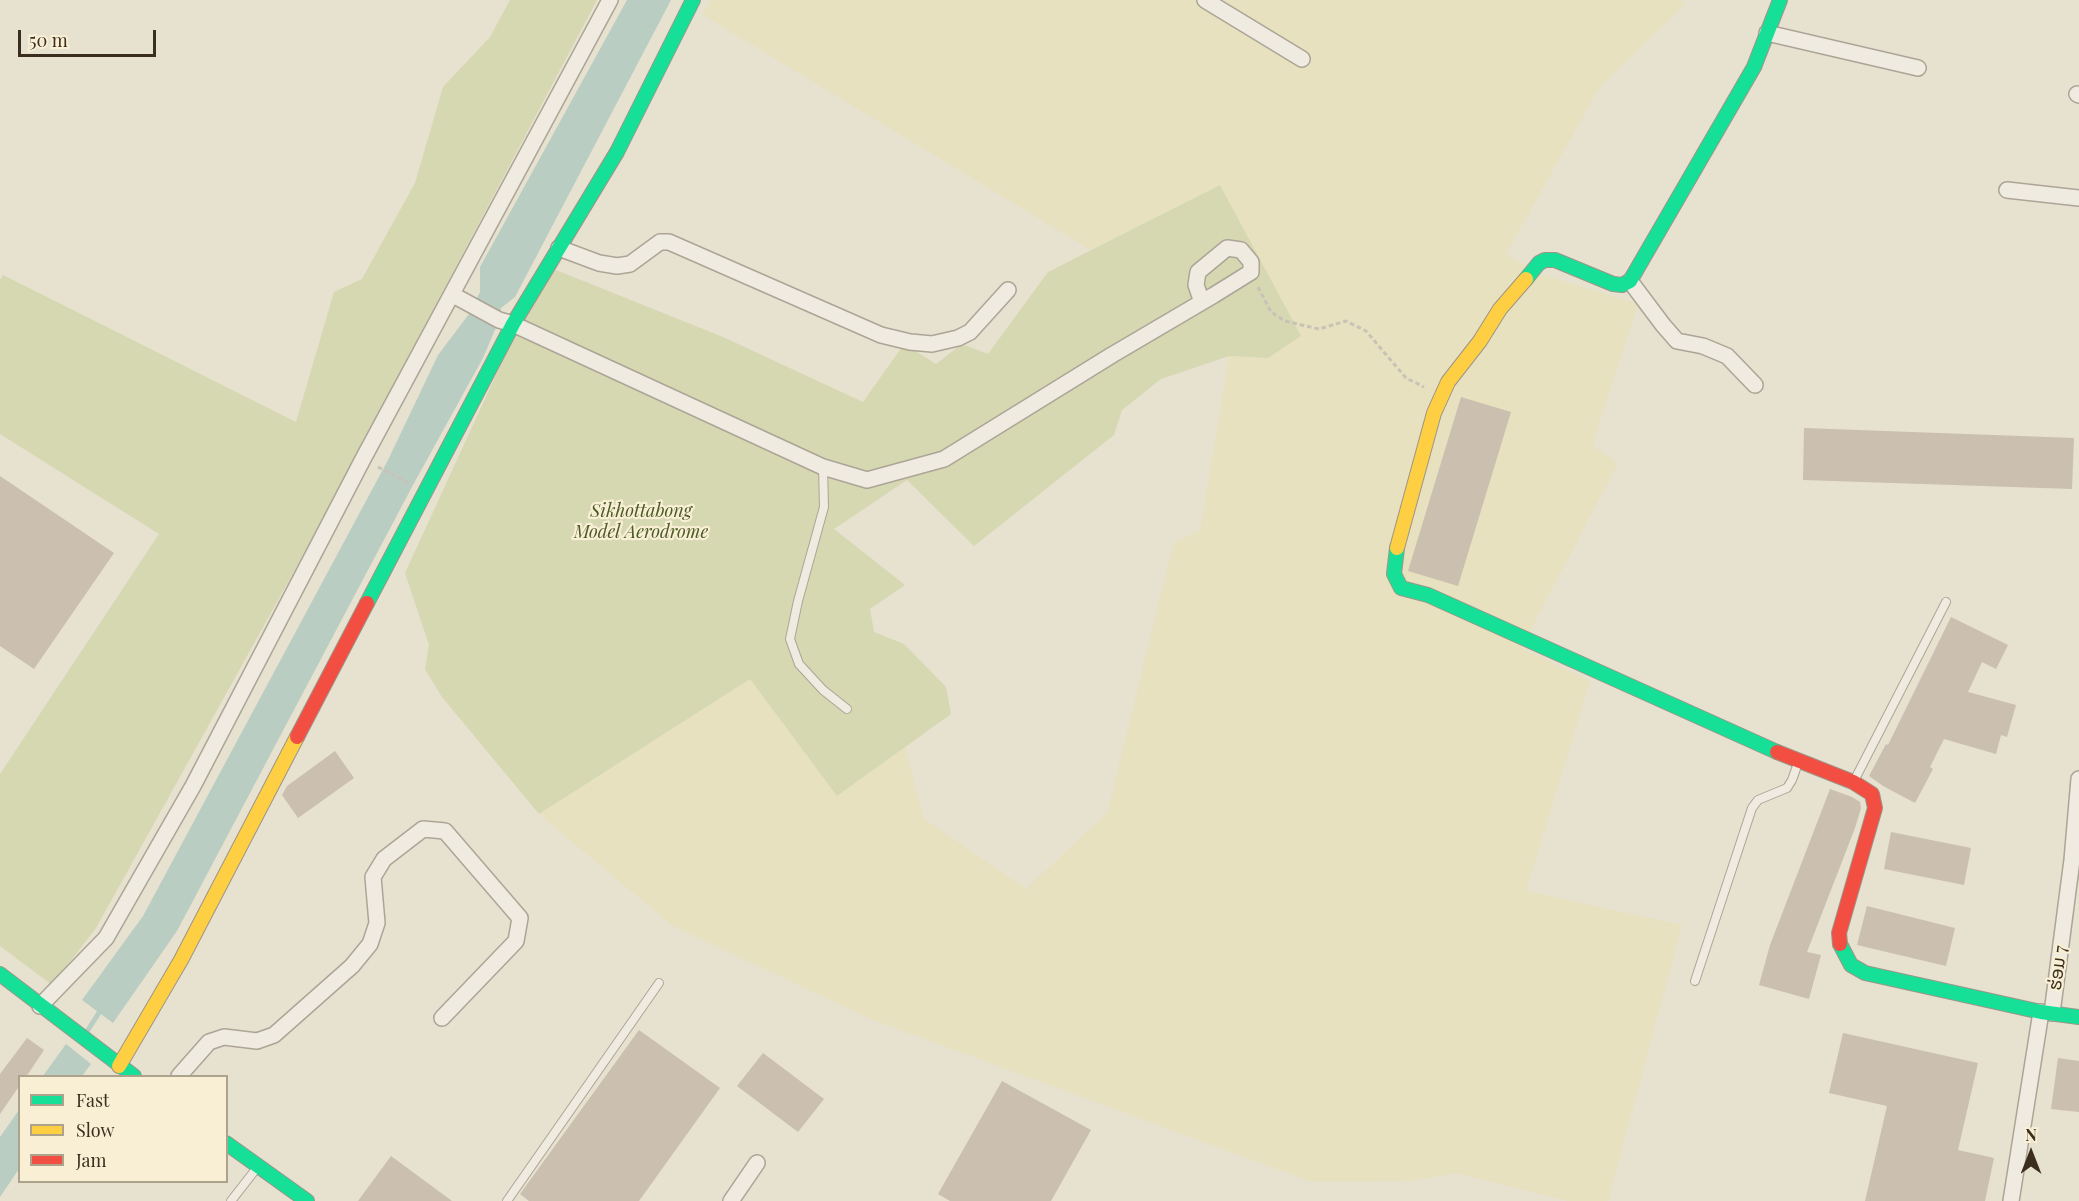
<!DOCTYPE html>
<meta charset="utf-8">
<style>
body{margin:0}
#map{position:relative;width:2079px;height:1201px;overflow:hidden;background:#e7e1cf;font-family:"Playfair Display",serif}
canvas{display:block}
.legend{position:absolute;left:18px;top:1075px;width:210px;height:108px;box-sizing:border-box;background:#f8efd5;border:2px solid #ada28c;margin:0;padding:8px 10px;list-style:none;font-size:18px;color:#3c2e1e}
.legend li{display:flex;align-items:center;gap:12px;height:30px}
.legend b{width:30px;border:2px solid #ada28c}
.north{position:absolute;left:2001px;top:1123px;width:60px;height:60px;-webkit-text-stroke:4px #f8efd5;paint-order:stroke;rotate:0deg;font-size:16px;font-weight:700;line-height:24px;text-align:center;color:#3c2e1e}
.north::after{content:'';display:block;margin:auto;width:21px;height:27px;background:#3c2e1e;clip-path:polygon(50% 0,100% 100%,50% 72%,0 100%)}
.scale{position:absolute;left:18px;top:30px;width:138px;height:27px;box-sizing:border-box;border:3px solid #3c2e1e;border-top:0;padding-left:8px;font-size:18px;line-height:21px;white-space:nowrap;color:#3c2e1e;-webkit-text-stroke:4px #f8efd5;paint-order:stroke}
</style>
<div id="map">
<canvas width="2079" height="1201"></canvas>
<ul class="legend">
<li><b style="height:8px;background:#16e098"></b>Fast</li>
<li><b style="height:8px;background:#ffcf43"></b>Slow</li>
<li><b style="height:8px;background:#f24e42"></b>Jam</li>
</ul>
<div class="north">N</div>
<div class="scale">50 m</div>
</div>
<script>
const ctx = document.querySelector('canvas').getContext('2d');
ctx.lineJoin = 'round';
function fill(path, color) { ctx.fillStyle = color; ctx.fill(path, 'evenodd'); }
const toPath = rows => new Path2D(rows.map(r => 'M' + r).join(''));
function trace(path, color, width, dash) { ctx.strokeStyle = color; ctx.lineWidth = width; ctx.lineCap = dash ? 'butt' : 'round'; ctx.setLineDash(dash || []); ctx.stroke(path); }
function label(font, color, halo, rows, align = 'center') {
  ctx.font = font + ' "Playfair Display","Noto Sans Lao",serif'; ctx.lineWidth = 4.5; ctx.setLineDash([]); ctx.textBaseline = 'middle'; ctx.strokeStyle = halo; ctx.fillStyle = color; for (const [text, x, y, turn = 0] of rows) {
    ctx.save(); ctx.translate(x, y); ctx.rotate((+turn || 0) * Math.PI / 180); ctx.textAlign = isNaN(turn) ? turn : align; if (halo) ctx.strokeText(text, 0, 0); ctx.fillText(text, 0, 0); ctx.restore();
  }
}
const farmland = toPath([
 [710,0,1679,0,1685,4,1599,88,1506,254,1540,274,1638,304,1592,446,1618,463,1521,648,1590,681,1526,891,1682,925,1608,1201,1568,1201,1456,1173,1410,1181,1312,1182,871,1019,673,926,539,814,750,679,837,796,905,747,923,818,1026,889,1107,813,1174,543,1200,530,1229,356,1268,358,1220,185,1091,250,703,15]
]);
const green = toPath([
 [510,0,597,0,307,548,96,928,52,985,0,946,0,774,159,534,0,434,0,280,3,275,296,422,334,292,362,279,415,183,443,87,490,37],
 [1220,185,1301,336,1268,358,1229,356,1161,379,1122,410,1114,435,974,546,907,480,834,529,905,585,870,609,874,632,904,644,946,687,951,714,837,796,750,679,539,814,442,697,425,669,429,645,405,573,546,266,723,337,863,402,904,344,936,364,962,344,988,354,1048,272]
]);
const water = toPath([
 [627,0,671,0,515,297,501,308,499,320,483,358,413,485,177,931,113,1023,82,1000,143,916,388,460,438,355,469,314,480,292,480,267],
 [66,1044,91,1064,82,1076,43,1076],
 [19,1110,19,1169,0,1197,0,1137]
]);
const stream = toPath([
 [86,1033,102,1008]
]);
const building = toPath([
 [1461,397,1511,412,1458,586,1408,571],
 [1804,428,2074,438,2072,489,1803,480],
 [0,476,114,553,34,669,0,646],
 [1951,617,2008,645,1996,669,1982,662,1968,692,2016,705,2007,737,2001,735,1996,754,1944,739,1930,767,1933,769,1915,803,1883,786,1869,776,1886,744,1888,745],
 [335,751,354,778,298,818,282,795,287,786],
 [1830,789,1852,797,1860,802,1861,808,1855,828,1807,952,1821,955,1809,999,1759,985,1770,945],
 [1891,832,1971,848,1964,885,1884,869],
 [1867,906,1955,928,1946,966,1857,945],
 [639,1030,720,1088,639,1201,529,1201,520,1194],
 [1843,1033,1978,1063,1958,1150,1994,1158,1985,1201,1865,1201,1887,1106,1829,1093],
 [27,1038,44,1050,26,1077,20,1077,20,1085,0,1114,0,1074],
 [763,1053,824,1099,798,1132,737,1086],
 [2058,1058,2079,1061,2079,1112,2051,1109],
 [1002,1081,1091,1130,1051,1201,950,1201,938,1194],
 [391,1156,452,1201,358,1201]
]);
const path = toPath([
 [1258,287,1271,312,1285,321,1319,329,1346,321,1366,331,1406,378,1424,387],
 [378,467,409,483]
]);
const lane = toPath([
 [823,467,824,507,798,601,790,639,799,664,823,690,847,709],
 [1854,781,1946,602],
 [1695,981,1752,808,1758,800,1787,788,1792,780,1798,763],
 [231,1201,256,1169],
 [507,1201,659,983]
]);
const street = toPath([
 [1205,0,1302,59],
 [1767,33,1918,68],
 [2077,94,2079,95],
 [2007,190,2079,198],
 [559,248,599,263,617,266,630,264,660,242,669,242,881,335,910,342,932,344,958,338,970,332,1008,290],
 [1630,281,1663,325,1677,341,1703,346,1727,356,1755,385],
 [453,295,499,320,513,324,823,467,867,480,944,459,1112,355,1214,295,1251,272,1251,262,1241,250,1227,248,1198,272,1196,285,1202,302],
 [40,1006,106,938,193,786,363,459,610,0],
 [2052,1013,2072,860,2079,779],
 [179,1076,209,1042,224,1037,257,1041,274,1035,352,966,370,944,377,923,373,877,384,859,423,829,445,831,520,918,516,941,442,1018],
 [731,1201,757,1163],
 [2011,1201,2041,1012]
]);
const fast = toPath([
 [1526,279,1539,263,1545,260,1555,260,1613,284,1622,285,1630,281,1754,67,1780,0],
 [1397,548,1394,574,1401,588,1428,595,1777,752],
 [367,603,513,324,617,152,693,0],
 [1840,944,1851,965,1865,973,2041,1012,2079,1017],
 [0,974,134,1076],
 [226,1143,307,1201]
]);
const slow = toPath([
 [1397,548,1434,413,1448,382,1480,341,1500,309,1526,279],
 [119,1066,181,960,297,737]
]);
const jam = toPath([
 [297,737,367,603],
 [1777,752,1853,782,1872,794,1875,808,1839,933,1840,944]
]);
const parkNames = [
 ["Sikhottabong",641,511],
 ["Model Aerodrome",641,532]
];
const streetNames = [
 ["ຮ່ອມ 7",2058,968,-82]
];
fill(farmland, '#e7e1bf');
fill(green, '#d5d8b1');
fill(water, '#bacdc2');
trace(stream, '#bacdc2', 5);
fill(building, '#cbbfaf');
trace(lane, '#aca597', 10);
trace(street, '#aca597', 18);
trace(fast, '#9c9588', 16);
trace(slow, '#9c9588', 16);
trace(jam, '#9c9588', 16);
trace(path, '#c8c2b7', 3, [4.5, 3]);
trace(lane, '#efebe1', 8);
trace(street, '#efebe1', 15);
trace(fast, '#16e098', 14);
trace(slow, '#ffcf43', 14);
trace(jam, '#f24e42', 14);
label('italic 18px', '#4a5a24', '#f8efd5', parkNames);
label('18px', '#3c2e1e', '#f8efd5', streetNames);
</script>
